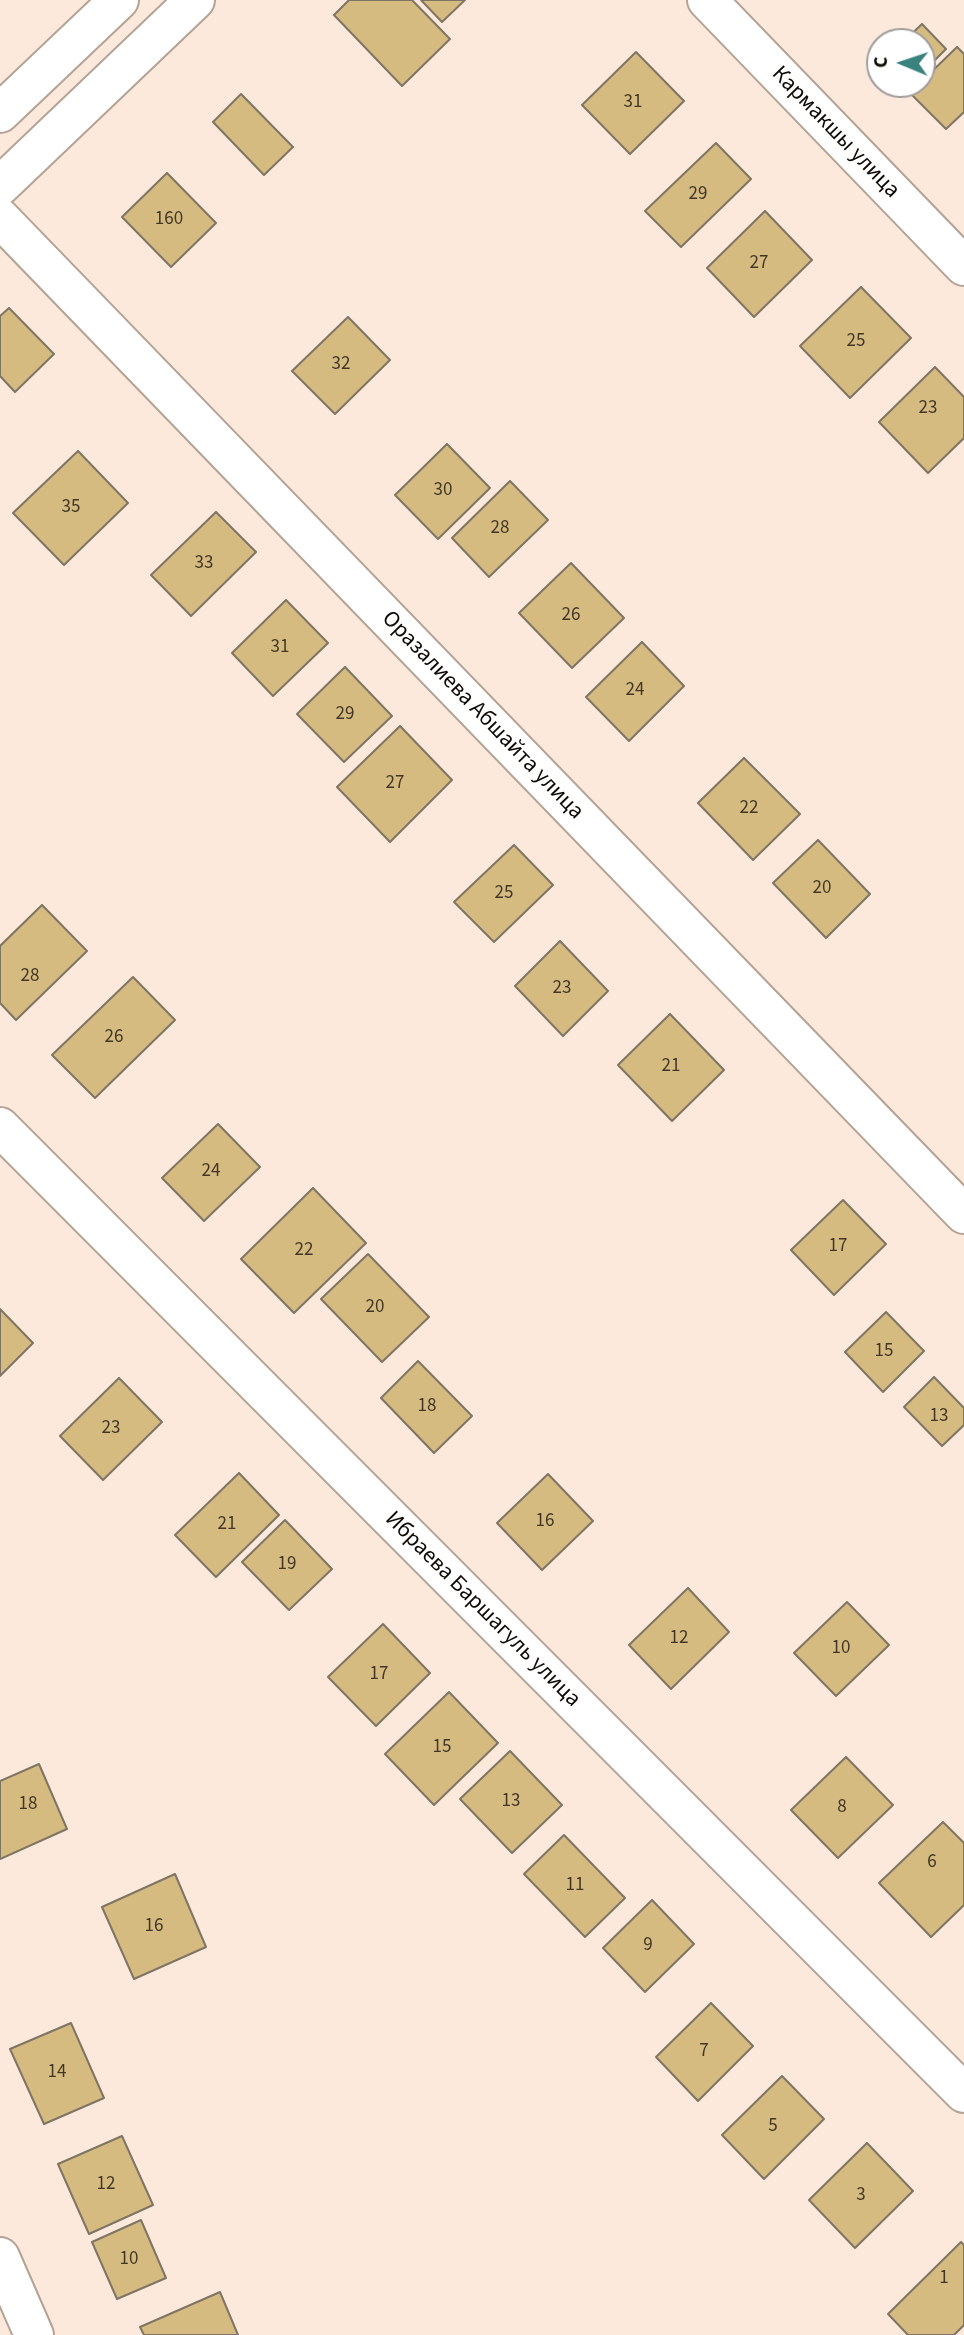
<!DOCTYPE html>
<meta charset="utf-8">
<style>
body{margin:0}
#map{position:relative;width:964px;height:2335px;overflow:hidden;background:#fce9db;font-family:"Source Sans 3",sans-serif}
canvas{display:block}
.north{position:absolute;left:866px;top:28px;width:70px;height:70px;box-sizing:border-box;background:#fff;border:2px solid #a09d9c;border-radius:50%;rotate:272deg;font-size:19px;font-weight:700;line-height:28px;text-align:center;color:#110b07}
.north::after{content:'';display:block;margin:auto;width:24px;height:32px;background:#3a827e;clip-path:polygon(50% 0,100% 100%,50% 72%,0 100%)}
</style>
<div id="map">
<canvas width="964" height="2335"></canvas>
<div class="north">С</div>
</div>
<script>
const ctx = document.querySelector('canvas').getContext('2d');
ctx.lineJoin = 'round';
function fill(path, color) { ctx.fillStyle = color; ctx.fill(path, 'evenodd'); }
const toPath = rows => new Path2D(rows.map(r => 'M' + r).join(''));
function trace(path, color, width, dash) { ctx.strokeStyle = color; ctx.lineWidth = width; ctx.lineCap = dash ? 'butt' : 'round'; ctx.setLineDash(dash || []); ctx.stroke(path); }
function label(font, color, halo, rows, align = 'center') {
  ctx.font = font + ' "Source Sans 3",sans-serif'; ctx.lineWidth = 5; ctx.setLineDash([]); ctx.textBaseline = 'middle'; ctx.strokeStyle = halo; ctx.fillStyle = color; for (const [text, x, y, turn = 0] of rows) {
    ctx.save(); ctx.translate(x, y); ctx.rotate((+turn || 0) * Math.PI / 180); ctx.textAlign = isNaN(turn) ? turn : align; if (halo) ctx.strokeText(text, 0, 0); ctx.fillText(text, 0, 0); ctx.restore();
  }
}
const building = toPath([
 [349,0,412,0,450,39,402,86,334,15,349,0],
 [421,0,465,0,442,22,421,0],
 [922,24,946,49,922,73,922,42,903,42,922,24],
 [957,47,964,54,964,112,946,129,910,93,922,84,922,81,957,47],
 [636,52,684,101,630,154,582,105,636,52],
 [241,94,293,147,264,175,213,122,241,94],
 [716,143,751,179,681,247,645,211,716,143],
 [167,173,216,223,171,267,122,217,167,173],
 [765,211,812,260,754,317,707,268,765,211],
 [861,287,911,338,850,398,800,346,861,287],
 [9,308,54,354,15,392,0,376,0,316,9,308],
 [348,317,390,360,335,414,292,371,348,317],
 [935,367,964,397,964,438,928,473,879,422,935,367],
 [447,444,490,488,438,539,395,495,447,444],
 [78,451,128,503,64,565,13,513,78,451],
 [510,481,548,520,489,577,452,538,510,481],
 [216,512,256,552,191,616,151,575,216,512],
 [571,563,624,618,572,668,519,613,571,563],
 [286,600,328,643,273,696,232,653,286,600],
 [642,642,684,686,629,741,586,697,642,642],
 [345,667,392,716,344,762,297,714,345,667],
 [400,726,452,780,390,842,337,787,400,726],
 [744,758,800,814,753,860,698,803,744,758],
 [818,840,870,894,826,938,773,883,818,840],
 [514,845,553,885,494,942,454,902,514,845],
 [42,905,87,951,16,1020,0,1003,0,946,42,905],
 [560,941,608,991,563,1036,515,986,560,941],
 [133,977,175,1020,95,1098,52,1055,133,977],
 [670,1014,724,1070,672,1121,618,1065,670,1014],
 [218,1124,260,1167,204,1221,162,1178,218,1124],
 [313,1188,366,1243,294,1313,241,1259,313,1188],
 [843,1200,886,1244,834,1295,791,1250,843,1200],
 [368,1254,429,1317,382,1362,321,1299,368,1254],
 [0,1309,33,1343,0,1376,0,1309],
 [886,1312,924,1351,883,1392,845,1352,886,1312],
 [418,1361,472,1416,434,1453,381,1398,418,1361],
 [934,1377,964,1408,964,1425,942,1446,904,1407,934,1377],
 [119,1378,162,1422,103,1480,60,1436,119,1378],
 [239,1473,279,1515,216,1577,175,1535,239,1473],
 [548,1474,593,1521,542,1570,497,1523,548,1474],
 [285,1520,332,1569,289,1610,242,1562,285,1520],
 [688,1588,729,1632,671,1689,629,1645,688,1588],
 [847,1602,889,1645,836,1696,794,1653,847,1602],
 [383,1624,430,1673,376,1726,328,1677,383,1624],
 [449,1692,498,1743,434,1805,385,1754,449,1692],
 [510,1751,562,1805,512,1853,460,1799,510,1751],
 [846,1757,893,1805,838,1858,791,1810,846,1757],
 [39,1764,67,1829,0,1859,0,1781,39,1764],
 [943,1822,964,1843,964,1905,931,1937,879,1883,943,1822],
 [564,1835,625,1898,585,1937,524,1874,564,1835],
 [175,1874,206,1947,134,1979,102,1907,175,1874],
 [652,1900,694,1944,645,1992,603,1948,652,1900],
 [711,2003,753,2046,698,2101,656,2057,711,2003],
 [71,2023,104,2098,44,2124,10,2049,71,2023],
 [782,2076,824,2119,764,2179,722,2135,782,2076],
 [122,2136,153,2205,89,2234,58,2164,122,2136],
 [867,2143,913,2191,855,2248,809,2200,867,2143],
 [141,2220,166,2278,117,2299,92,2242,141,2220],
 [961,2242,964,2245,964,2325,954,2335,908,2335,888,2314,961,2242],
 [220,2292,238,2335,144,2335,140,2327,220,2292]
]);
const street = toPath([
 [707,0,964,266],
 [0,218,964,1214],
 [0,1127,964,2093],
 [0,2257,34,2335]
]);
const secondary = toPath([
 [0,113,119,0],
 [0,186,195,0]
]);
const numberNames = [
 ["31",633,103],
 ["29",698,195],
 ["160",169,220],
 ["27",759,264],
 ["25",856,342],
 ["32",341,365],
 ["23",928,409],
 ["30",443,491],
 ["35",71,508],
 ["28",500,529],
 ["33",204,564],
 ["26",571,616],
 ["31",280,648],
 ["24",635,691],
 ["29",345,715],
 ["27",395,784],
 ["22",749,809],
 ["20",822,889],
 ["25",504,894],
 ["28",30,977],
 ["23",562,989],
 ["26",114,1038],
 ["21",671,1067],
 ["24",211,1172],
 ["17",838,1247],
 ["22",304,1251],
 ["20",375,1308],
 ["15",884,1352],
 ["18",427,1407],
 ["13",939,1417],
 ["23",111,1429],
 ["16",545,1522],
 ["21",227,1525],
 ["19",287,1565],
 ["12",679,1639],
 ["10",841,1649],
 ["17",379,1675],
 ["15",442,1748],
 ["13",511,1802],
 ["18",28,1805],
 ["8",842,1808],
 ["6",932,1863],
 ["11",575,1886],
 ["16",154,1927],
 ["9",648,1946],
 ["7",704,2052],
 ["14",57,2073],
 ["5",773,2127],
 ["12",106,2185],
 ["3",861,2196],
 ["10",129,2260],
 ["1",944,2279]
];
const streetNames = [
 ["Кармакшы улица",835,133,46],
 ["Оразалиева Абшайта улица",482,716,46],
 ["Ибраева Баршагуль улица",482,1610,45]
];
fill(building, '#d6bb81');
trace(building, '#7e7564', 2);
trace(street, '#b4a395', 42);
trace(secondary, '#b4a395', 42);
trace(street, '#fff', 38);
trace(secondary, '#fff', 38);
label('19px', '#423726', null, numberNames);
label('23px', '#110b07', '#fff', streetNames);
</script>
